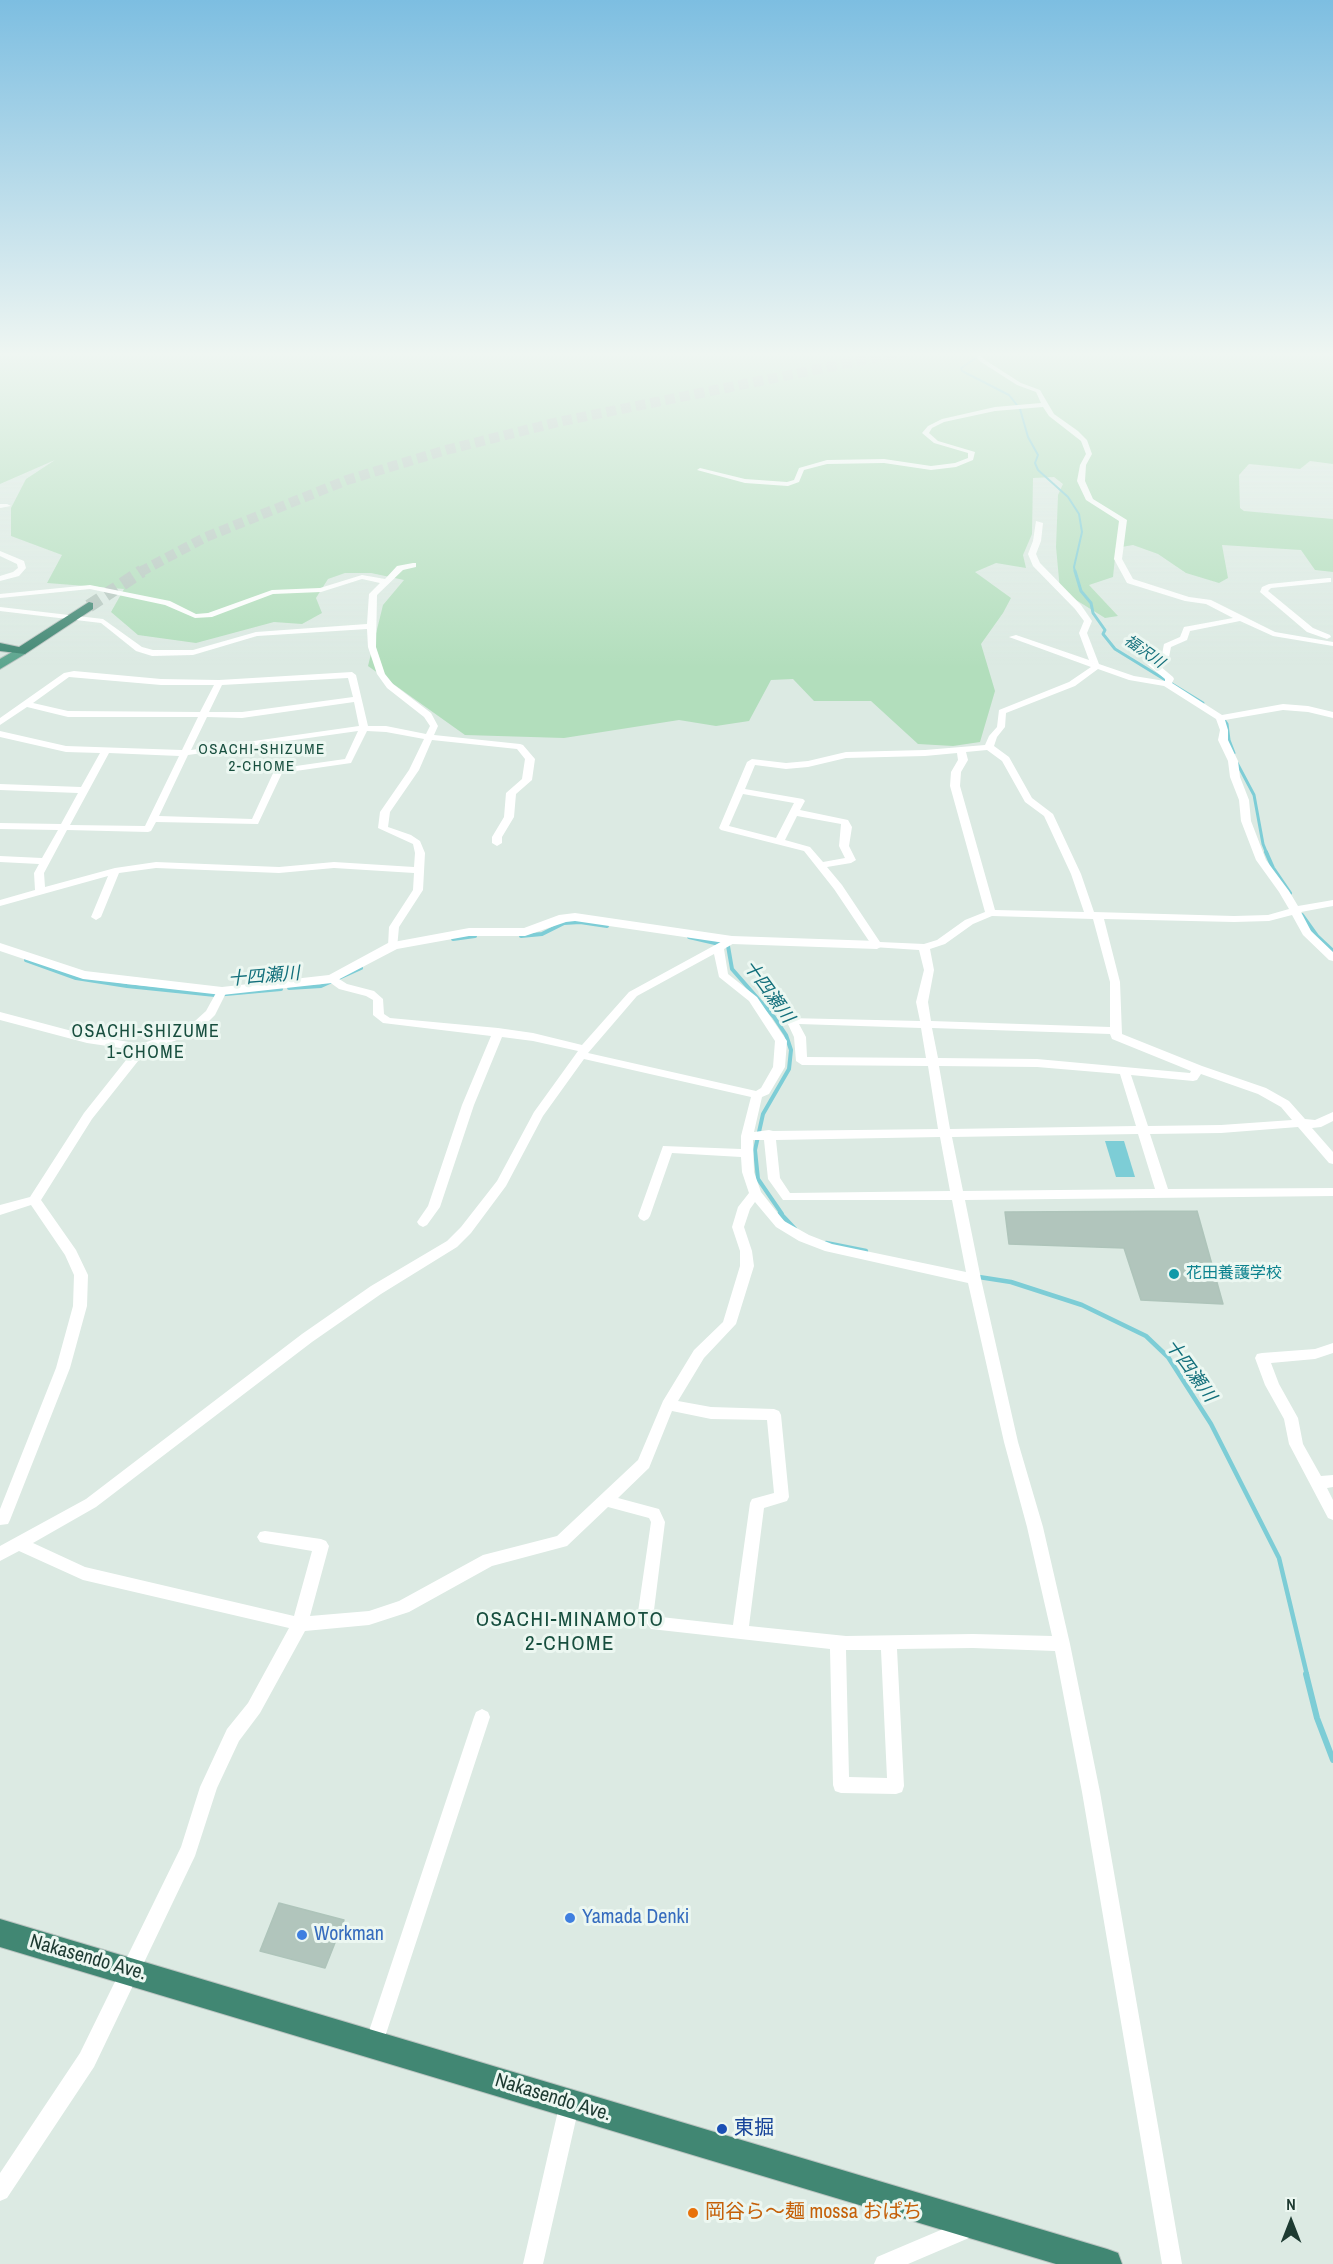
<!DOCTYPE html>
<meta charset="utf-8">
<style>
body{margin:0}
#map{position:relative;width:1333px;height:2264px;overflow:hidden;background:#dceae3;font-family:"Archivo Narrow",sans-serif}
canvas{display:block}
.north{position:absolute;left:1261px;top:2192px;width:60px;height:60px;-webkit-text-stroke:4px #ecf7f1;paint-order:stroke;rotate:0deg;font-size:16px;font-weight:700;line-height:24px;text-align:center;color:#1d3a31}
.north::after{content:'';display:block;margin:auto;width:21px;height:27px;background:#1d3a31;clip-path:polygon(50% 0,100% 100%,50% 72%,0 100%)}
</style>
<div id="map">
<canvas width="1333" height="2264"></canvas>
<div class="north">N</div>
</div>
<script>
const ctx = document.querySelector('canvas').getContext('2d');
ctx.lineJoin = 'round';
function fill(path, color) { ctx.fillStyle = color; ctx.fill(path, 'evenodd'); }
const toPath = rows => new Path2D(rows.map(r => 'M' + r).join(''));
function trace(path, color, width, dash) { ctx.strokeStyle = color; ctx.lineWidth = width; ctx.lineCap = dash ? 'butt' : 'round'; ctx.setLineDash(dash || []); ctx.stroke(path); }
function label(font, color, halo, rows, align = 'center') {
  ctx.font = font + ' "Archivo Narrow","Noto Sans JP",sans-serif'; ctx.lineWidth = 6; ctx.setLineDash([]); ctx.textBaseline = 'middle'; ctx.strokeStyle = halo; ctx.fillStyle = color; for (const [text, x, y, turn = 0] of rows) {
    ctx.save(); ctx.translate(x, y); ctx.rotate((+turn || 0) * Math.PI / 180); ctx.textAlign = isNaN(turn) ? turn : align; if (halo) ctx.strokeText(text, 0, 0); ctx.fillText(text, 0, 0); ctx.restore();
  }
}
const green = toPath([
 [0,351,1333,351,1333,464,1310,461,1300,469,1249,464,1239,475,1240,508,1244,511,1333,519,1333,572,1315,570,1301,550,1222,545,1228,578,1219,583,1186,573,1158,554,1133,545,1116,548,1113,577,1089,585,1118,616,1105,618,1060,590,1056,547,1058,495,1063,484,1054,477,1033,478,1032,534,1023,555,1026,568,996,563,975,572,1011,598,1003,613,981,644,995,691,980,742,953,746,918,744,871,701,814,701,793,679,771,680,749,721,716,726,679,720,564,738,465,735,368,666,383,605,404,580,371,573,345,573,328,579,316,598,322,613,302,624,274,622,196,643,138,635,111,612,124,589,47,583,62,555,11,536,11,508,26,479,55,460,0,484]
]);
const water = toPath([
 [1105,1141,1124,1141,1135,1177,1116,1177]
]);
const streamFar4 = toPath([
 [986,351,961,368,962,371,1009,395,1020,409,1028,437,1038,455,1035,463,1038,470,1068,497,1079,514,1082,532,1074,567,1075,572]
]);
const streamFar3 = toPath([
 [1075,571,1081,591,1091,603,1093,613,1105,630,1103,634,1115,649,1203,703],
 [1223,718,1227,724,1229,740,1234,753],
 [1237,763,1254,795,1263,844,1267,854]
]);
const streamFar2 = toPath([
 [1266,852,1273,868,1290,893],
 [1302,915,1317,936,1333,951],
 [521,936,542,934,564,923,580,922,607,926],
 [689,937,728,946,732,969,774,1017,786,1035,791,1050,789,1069,763,1114,755,1150,758,1179,782,1214],
 [453,939,475,936],
 [26,960,76,978,127,986,215,995,281,989],
 [289,988,321,986,361,968]
]);
const streamFar1 = toPath([
 [780,1213,795,1229],
 [826,1243,866,1251],
 [979,1277,1011,1282,1082,1305,1146,1336,1168,1357,1211,1424,1279,1558,1307,1675]
]);
const stream = toPath([
 [1306,1674,1317,1718,1333,1760]
]);
const building = toPath([
 [1197,1211,1223,1304,1141,1300,1124,1248,1009,1244,1005,1212,1197,1211],
 [279,1903,344,1920,325,1968,260,1951,279,1903]
]);
const trunkTunnelFar1 = toPath([
 [140,572,206,537,347,480,446,450,558,422,907,351]
]);
const trunkTunnel = toPath([
 [89,606,142,571]
]);
const minor = toPath([
 [980,351,986,351,982,357,985,360,1021,383,1040,390,1054,414,1078,431,1087,440,1092,454,1086,465,1085,481,1093,499,1127,520,1122,559,1133,579,1189,597,1211,600,1275,632,1333,642,1333,646,1273,636,1240,621,1190,631,1187,640,1171,647,1169,657,1154,661,1173,677,1174,679,1172,683,1222,715,1283,704,1308,706,1333,712,1333,718,1308,712,1283,710,1225,720,1228,730,1228,740,1238,761,1240,777,1249,800,1251,821,1266,860,1289,891,1298,906,1333,900,1333,906,1301,912,1311,931,1333,952,1333,961,1329,960,1303,935,1292,915,1269,921,1234,922,1104,919,1120,982,1122,1034,1202,1066,1266,1088,1289,1101,1305,1119,1315,1120,1333,1112,1333,1121,1321,1127,1312,1128,1333,1152,1333,1164,1329,1163,1298,1127,1221,1133,1150,1134,1168,1189,1333,1188,1333,1196,965,1200,981,1279,1018,1442,1043,1527,1070,1644,1100,1792,1182,2264,1162,2264,1082,1792,1055,1651,973,1648,897,1649,904,1786,902,1792,896,1794,841,1793,835,1791,833,1785,830,1649,651,1629,638,1612,651,1522,649,1518,608,1507,567,1546,492,1566,409,1612,369,1625,305,1631,260,1713,239,1741,217,1788,195,1856,94,2067,7,2198,0,2201,0,2173,80,2053,181,1847,200,1787,227,1729,248,1703,289,1628,83,1580,19,1551,0,1561,0,1546,86,1499,302,1334,371,1286,447,1241,461,1227,497,1181,534,1112,578,1051,533,1041,502,1037,474,1105,440,1207,427,1225,423,1227,419,1225,417,1222,428,1206,462,1105,491,1036,383,1023,373,1015,373,1000,366,996,339,989,328,981,327,979,328,977,336,977,347,984,374,991,383,999,384,1014,390,1018,498,1028,533,1033,582,1045,629,992,728,938,736,938,737,940,736,942,724,949,728,974,757,997,787,1041,785,1067,769,1094,762,1097,754,1132,769,1130,773,1131,938,1129,928,1066,802,1065,796,1061,794,1037,786,1020,788,1018,920,1021,916,1002,924,970,919,950,873,947,834,889,804,851,721,830,719,828,747,762,752,759,786,763,808,761,846,752,925,750,985,745,989,736,997,727,999,710,1069,682,1091,667,1009,637,1016,635,1089,660,1079,633,1084,621,1075,609,1033,566,1028,554,1033,541,1036,521,1043,523,1041,541,1036,554,1040,563,1081,605,1092,621,1087,633,1099,664,1134,676,1165,681,1165,679,1147,664,1148,657,1162,654,1164,644,1180,637,1184,627,1233,618,1206,604,1185,601,1127,583,1114,559,1119,521,1086,500,1077,481,1080,465,1086,454,1081,441,1049,416,1043,407,995,411,944,422,932,428,929,433,938,441,975,452,973,460,956,467,931,470,884,463,827,464,804,470,799,482,788,486,745,483,697,470,700,468,745,479,787,482,794,480,799,468,827,460,884,459,931,466,955,463,968,458,968,453,934,443,922,433,928,426,942,419,995,407,1041,403,1036,392,1017,385,981,362,976,357,980,351],
 [1098,669,1129,680,1164,686,1216,719,1220,730,1218,740,1228,761,1230,777,1239,800,1241,821,1256,860,1279,892,1289,909,1268,915,1234,916,1094,912,1081,874,1053,814,1032,798,1009,757,994,746,997,737,1005,727,1006,713,1075,686,1098,669],
 [987,750,1002,761,1025,802,1044,816,1071,874,1084,912,995,910,960,786,961,772,968,760,966,752,987,750],
 [957,753,958,760,951,772,950,786,985,912,965,920,937,940,924,944,880,942,842,885,827,867,851,863,856,860,849,846,852,827,848,820,800,810,805,801,803,799,745,789,755,765,786,769,808,767,846,758,925,756,957,753],
 [743,794,794,803,776,838,729,826,743,794],
 [797,816,841,824,839,846,845,858,823,862,810,847,785,840,797,816],
 [992,916,1093,919,1110,982,1110,1027,931,1021,928,1002,934,970,930,949,945,944,973,924,992,916],
 [714,954,719,977,749,1001,775,1041,773,1067,761,1088,756,1091,588,1053,637,996,714,954],
 [799,1024,921,1028,926,1058,807,1057,806,1037,799,1024],
 [932,1028,1110,1034,1112,1039,1191,1071,1190,1073,1037,1059,938,1058,932,1028],
 [584,1059,751,1097,741,1136,741,1149,663,1146,638,1216,640,1219,644,1221,648,1219,650,1216,672,1153,741,1157,742,1172,749,1193,738,1207,732,1227,740,1251,740,1266,723,1322,694,1350,663,1401,638,1460,557,1536,483,1555,399,1601,369,1611,310,1616,329,1546,326,1541,321,1539,265,1531,260,1532,257,1537,260,1542,265,1543,312,1551,294,1616,85,1567,33,1543,96,1507,312,1342,381,1294,457,1247,471,1233,506,1186,543,1116,584,1059],
 [939,1066,1037,1067,1120,1074,1136,1126,950,1129,939,1066],
 [1201,1074,1258,1094,1281,1107,1292,1120,1221,1125,1148,1126,1131,1075,1193,1081,1197,1080,1201,1074],
 [1138,1134,1155,1189,963,1191,952,1137,1138,1134],
 [940,1137,950,1191,790,1193,780,1178,776,1140,940,1137],
 [753,1140,764,1140,768,1179,783,1200,952,1200,966,1272,832,1244,809,1235,784,1221,761,1192,754,1172,753,1140],
 [755,1202,776,1227,799,1241,825,1251,968,1283,1004,1442,1027,1527,1052,1636,973,1634,846,1636,749,1626,764,1508,787,1501,789,1497,781,1415,779,1411,774,1409,711,1407,678,1401,704,1358,736,1324,754,1266,752,1251,744,1227,750,1209,755,1202],
 [672,1411,711,1419,767,1420,774,1493,752,1499,750,1503,733,1625,661,1617,654,1610,665,1522,659,1509,618,1498,649,1468,672,1411],
 [846,1650,881,1650,887,1778,849,1777,846,1650],
 [0,504,7,504,11,506,0,508,0,504],
 [0,551,24,561,26,568,19,576,0,581,0,576,13,572,18,568,17,564,0,556,0,551],
 [413,563,416,563,416,567,403,570,377,595,376,647,385,674,393,684,431,713,438,726,434,735,520,744,523,745,535,759,532,780,516,794,514,817,502,837,502,843,497,846,492,843,492,837,504,817,506,793,522,779,525,759,517,749,432,740,419,770,390,812,388,827,411,835,420,841,425,853,423,890,399,927,397,948,393,949,388,946,389,927,413,890,414,873,334,868,279,873,156,868,119,873,101,917,96,920,91,917,108,876,0,906,0,900,35,890,34,873,39,864,0,862,0,856,42,858,58,830,0,829,0,823,61,824,78,793,0,790,0,784,81,787,100,753,66,752,0,737,0,731,66,746,182,750,198,717,68,717,27,707,0,725,0,718,64,673,74,671,161,679,219,680,352,672,356,675,368,726,386,726,426,734,430,726,424,717,387,688,377,674,368,647,367,629,257,636,193,655,152,656,136,651,101,623,0,611,0,607,103,619,142,647,153,650,193,650,256,632,367,624,369,594,380,583,362,579,321,592,273,594,212,617,195,618,165,605,90,589,0,598,0,594,90,585,170,601,196,614,208,613,272,590,320,588,362,575,385,579,397,566,413,563],
 [69,677,161,685,214,685,200,712,68,711,33,703,69,677],
 [348,678,353,697,242,712,209,712,222,685,348,678],
 [354,702,359,726,191,750,207,717,242,718,354,702],
 [358,731,345,759,275,769,252,819,159,816,188,755,358,731],
 [367,731,386,732,424,739,409,770,380,812,378,828,413,844,415,853,414,867,334,862,279,867,156,862,115,868,45,887,44,873,67,830,148,832,151,831,156,822,258,824,282,773,351,763,367,731],
 [109,753,179,756,145,826,70,825,109,753],
 [1328,578,1331,578,1331,582,1271,588,1268,591,1313,628,1330,635,1331,637,1327,639,1307,632,1260,592,1262,587,1269,584,1328,578],
 [222,988,227,991,215,1015,203,1027,191,1035,146,1051,92,1119,41,1200,76,1250,88,1275,87,1306,70,1368,10,1520,8,1524,0,1525,0,1509,56,1368,73,1306,74,1275,65,1255,31,1205,0,1215,0,1205,30,1197,84,1113,134,1050,87,1043,0,1020,0,1012,87,1035,141,1044,183,1029,195,1021,206,1011,217,991,222,988],
 [1333,1343,1333,1353,1315,1359,1271,1363,1279,1384,1298,1418,1303,1444,1321,1476,1333,1475,1333,1487,1327,1488,1333,1500,1333,1520,1328,1518,1289,1444,1284,1419,1265,1385,1255,1358,1257,1354,1262,1353,1315,1349,1333,1343],
 [482,1709,488,1712,490,1717,383,2043,381,2050,374,2052,367,2050,365,2043,474,1717,476,1712,482,1709],
 [570,2092,577,2095,580,2102,543,2264,523,2264,560,2102,563,2095,570,2092],
 [969,2218,976,2221,979,2228,976,2235,908,2264,874,2264,877,2257,969,2218]
]);
const tertiary = toPath([
 [575,913,732,936,877,941,884,945,877,949,732,944,575,921,566,922,525,936,469,936,397,949,332,983,222,995,83,979,0,951,0,943,85,971,222,987,329,975,388,943,469,928,524,928,559,915,575,913]
]);
const primary = toPath([
 [21,647,25,648,27,651,25,654,0,669,0,659,21,647]
]);
const trunk = toPath([
 [89,602,93,603,93,609,25,654,0,651,0,643,19,647,89,602],
 [0,1919,1107,2249,1118,2253,1122,2264,1056,2264,0,1947,0,1919]
]);
const markers = [
 [1174,1274,6,"#0f9aa8"],
 [570,1918,6,"#3f7fe0"],
 [302,1935,6,"#3f7fe0"],
 [722,2129,6,"#1a4fb4"],
 [693,2213,6,"#e8710a"]
];
const farWaternames = [
 ["福沢川",1144,652,35]
];
const farNeighbourhoodnames = [
 ["OSACHI-SHIZUME",262,750],
 ["2-CHOME",262,767]
];
const cultureNames = [
 ["花田養護学校",1186,1274]
];
const waterNames = [
 ["十四瀬川",264,977,-5],
 ["十四瀬川",768,992,54],
 ["十四瀬川",1190,1371,54]
];
const neighbourhoodNames = [
 ["OSACHI-SHIZUME",146,1032],
 ["1-CHOME",146,1053]
];
const nearShopnames = [
 ["Yamada Denki",582,1918],
 ["Workman",314,1935]
];
const nearStreetnames = [
 ["Nakasendo Ave.",88,1958,16],
 ["Nakasendo Ave.",553,2098,17]
];
const nearTransitnames = [
 ["東掘",734,2129]
];
const nearFoodnames = [
 ["岡谷ら～麺 mossa おぱち",705,2213]
];
const nearNeighbourhoodnames = [
 ["OSACHI-MINAMOTO",570,1620],
 ["2-CHOME",570,1644]
];
fill(green, '#b2debc');
fill(water, '#7dcdd6');
trace(streamFar4, '#7dcdd6', 2);
trace(streamFar3, '#7dcdd6', 3);
trace(streamFar2, '#7dcdd6', 4);
trace(streamFar1, '#7dcdd6', 4.5);
trace(stream, '#7dcdd6', 6);
fill(building, '#b1c5bc');
trace(building, '#aec4ba', 1.5);
trace(trunkTunnelFar1, '#b6c7bf', 10, [10, 5]);
trace(trunkTunnel, '#b6c7bf', 13, [13, 7]);
trace(primary, '#bbc4c1', 2);
trace(trunk, '#bbc4c1', 2);
fill(minor, '#fff');
fill(tertiary, '#fff');
fill(primary, '#5ca58e');
fill(trunk, '#418773');
const sky = ctx.createLinearGradient(0, 0, 0, 668);
sky.addColorStop(0, '#7dbee1');
sky.addColorStop(0.53, '#eff6f2');
sky.addColorStop(1, '#eff6f200');
ctx.fillStyle = sky;
ctx.fillRect(0, 0, 1333, 668);
for (const [x, y, r, color] of markers) { const dot = new Path2D(); dot.arc(x, y, r, 0, 2 * Math.PI); ctx.fillStyle = color; ctx.fill(dot); trace(dot, '#ecf7f1', 2); }
label('italic 15px', '#126f7b', '#ecf7f1', farWaternames);
ctx.letterSpacing = '1.5px';
label('15px', '#174e3e', '#ecf7f1', farNeighbourhoodnames);
ctx.letterSpacing = '0px';
label('16px', '#0d838f', '#ecf7f1', cultureNames, 'left');
label('italic 18px', '#126f7b', '#ecf7f1', waterNames);
ctx.letterSpacing = '1.5px';
label('18px', '#174e3e', '#ecf7f1', neighbourhoodNames);
ctx.letterSpacing = '0px';
label('20px', '#366cbe', '#ecf7f1', nearShopnames, 'left');
label('20px', '#1d3a31', '#ecf7f1', nearStreetnames);
label('20px', '#164399', '#ecf7f1', nearTransitnames, 'left');
label('20px', '#c56008', '#ecf7f1', nearFoodnames, 'left');
ctx.letterSpacing = '1.5px';
label('21px', '#174e3e', '#ecf7f1', nearNeighbourhoodnames);
ctx.letterSpacing = '0px';
</script>
